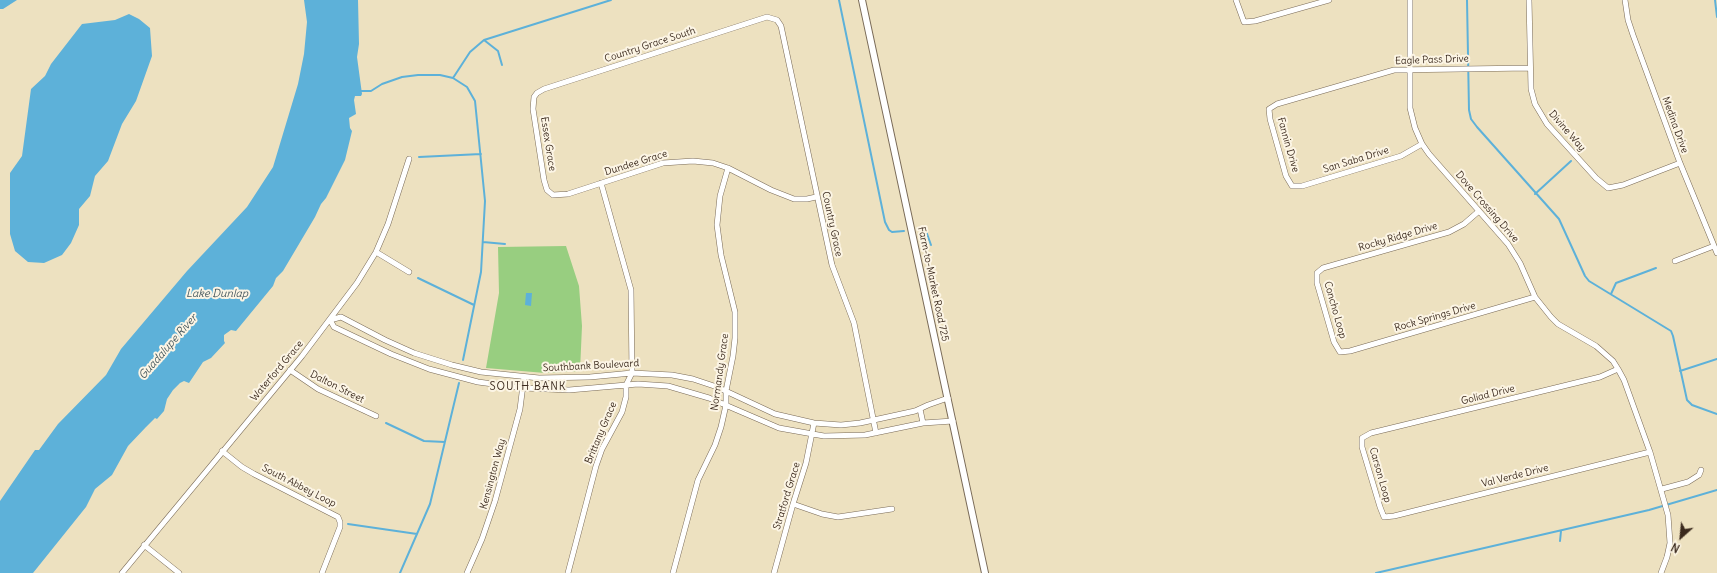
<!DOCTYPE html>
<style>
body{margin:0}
#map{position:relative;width:1717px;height:573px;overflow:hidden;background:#ede1c0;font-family:Delius,sans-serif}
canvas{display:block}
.north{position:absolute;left:1661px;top:517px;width:40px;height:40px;-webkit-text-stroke:3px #fcf5e5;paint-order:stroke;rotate:207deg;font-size:11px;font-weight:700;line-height:16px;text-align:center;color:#3b2a1e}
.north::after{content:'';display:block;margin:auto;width:14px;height:18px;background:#3b2a1e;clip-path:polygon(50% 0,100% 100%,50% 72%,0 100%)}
</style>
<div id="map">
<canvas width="1717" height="573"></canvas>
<div class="north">N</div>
</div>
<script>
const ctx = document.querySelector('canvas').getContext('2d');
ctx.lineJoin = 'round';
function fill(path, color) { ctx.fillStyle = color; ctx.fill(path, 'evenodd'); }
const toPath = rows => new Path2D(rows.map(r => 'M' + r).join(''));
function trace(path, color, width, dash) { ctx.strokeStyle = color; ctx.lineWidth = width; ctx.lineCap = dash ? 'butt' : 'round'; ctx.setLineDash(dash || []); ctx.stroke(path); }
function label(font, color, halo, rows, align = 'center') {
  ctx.font = font + ' Delius,sans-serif'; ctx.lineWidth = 4; ctx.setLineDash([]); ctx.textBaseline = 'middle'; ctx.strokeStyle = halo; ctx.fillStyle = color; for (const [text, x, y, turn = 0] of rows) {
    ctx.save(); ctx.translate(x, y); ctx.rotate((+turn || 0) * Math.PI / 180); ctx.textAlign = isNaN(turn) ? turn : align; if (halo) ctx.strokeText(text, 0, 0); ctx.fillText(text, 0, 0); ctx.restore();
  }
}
const green = toPath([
 [566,246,579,286,582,326,580,371,545,373,486,368,499,293,498,247]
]);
const water = toPath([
 [0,0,17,0,3,9,0,9],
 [304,0,358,0,359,44,357,57,362,94,361,96,355,96,354,100,356,114,349,118,350,128,352,131,345,160,326,198,321,204,315,217,283,271,276,278,273,286,236,331,231,330,224,335,224,341,225,343,211,358,203,362,189,383,184,381,180,383,173,390,167,399,164,411,157,419,155,418,146,427,128,446,112,475,95,489,86,507,33,573,0,573,0,501,35,450,39,450,58,424,106,375,121,349,187,271,247,207,273,167,298,84,304,54,307,22],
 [129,14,139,19,150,28,152,56,136,101,122,124,108,161,95,176,90,196,79,209,79,225,71,243,62,255,44,263,28,262,15,251,10,234,10,173,22,156,31,89,45,76,51,64,82,24,115,20],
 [526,293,532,293,531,306,525,305]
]);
const stream = toPath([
 [839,0,885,222,889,230,892,232,904,231],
 [1467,0,1469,110,1471,119,1477,127,1559,219,1585,276,1589,281,1671,331,1673,336,1687,400,1692,405,1717,414],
 [1715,0,1717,17],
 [484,40,498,51,502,65],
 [453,78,470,52,484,40,611,0],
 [360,91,371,91,382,84,402,77,418,75,440,75,453,78,467,87,475,101,485,201,481,272,463,360],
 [419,157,481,154],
 [1535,194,1571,161],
 [918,228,926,231,931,245],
 [483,242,505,244],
 [418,278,474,305],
 [1611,294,1616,283,1656,268],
 [1680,371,1717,359],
 [386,423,424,441,445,442],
 [348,524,417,534],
 [1560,541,1561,531],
 [400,573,430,504,459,383],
 [1376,573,1649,510,1717,490]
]);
const minor = toPath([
 [1236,0,1244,22,1255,21,1329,0],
 [1410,0,1410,108,1415,128,1422,144,1429,154,1508,244,1520,263,1535,297,1551,317,1558,324,1596,346,1613,361,1618,369,1624,380,1650,452,1668,515,1670,543,1667,557,1661,573],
 [1529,0,1531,89,1535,104,1547,124,1596,178,1608,188,1623,185,1680,163],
 [1625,0,1628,20,1633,35,1680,163,1717,253],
 [1422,144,1401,156,1302,186,1292,186,1286,176,1270,119,1269,109,1277,104,1394,70,1530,68],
 [816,197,807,199,794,199,771,190,728,168,713,163,693,161,663,163,568,194,553,195,547,190,544,180,533,109,534,97,537,93,544,89,767,17,777,20,781,26,832,265,854,323,876,433],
 [1479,211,1464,224,1449,232,1323,268,1317,273,1317,283,1334,342,1340,352,1350,351,1535,297],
 [376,252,409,272],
 [1675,261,1714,246],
 [1618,369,1600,377,1371,433,1362,438,1362,447,1380,507,1384,517,1394,516,1650,452],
 [290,370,318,389,376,416],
 [948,398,928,405,915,411,860,423,841,425,814,423,775,414,717,387,693,379,672,375,632,373,590,377,539,378,481,372,452,365,414,353,385,340,341,317,330,320,334,327,391,354,429,369,478,382,523,388,569,390,638,384,668,386,709,398,779,428,824,436,865,435,923,423,953,421],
 [920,409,923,423],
 [222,451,242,467,254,474,338,517,340,522,340,527,322,573],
 [1662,489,1688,482,1699,475,1701,470],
 [793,504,822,514,838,517,892,509],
 [144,545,179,573],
 [122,573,302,356,357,283,376,252,388,224,409,159],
 [467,573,482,539,495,501,520,409,524,377],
 [568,573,596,466,602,449,622,412,626,397,626,385,632,373,631,290,601,183],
 [673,573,698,480,715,445,721,427,726,405,726,391,733,356,735,338,735,312,721,255,717,225,720,196,728,168],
 [774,573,793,504,806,463,814,423]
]);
const tertiary = toPath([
 [862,0,985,573]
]);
const streetNames = [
 ["Country Grace South",650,45,-18],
 ["Eagle Pass Drive",1432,60,-2],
 ["Medina Drive",1675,125,70],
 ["Divine Way",1567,131,49],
 ["Essex Grace",548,144,81],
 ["Fannin Drive",1288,145,74],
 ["San Saba Drive",1356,160,-17],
 ["Dundee Grace",636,163,-17],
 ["Dove Crossing Drive",1487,207,49],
 ["Country Grace",832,224,78],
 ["Rocky Ridge Drive",1398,237,-16],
 ["Farm-to-Market Road 725",933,284,78],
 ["Concho Loop",1335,310,74],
 ["Rock Springs Drive",1435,317,-16],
 ["Southbank Boulevard",591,366,-3],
 ["Waterford Grace",277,371,-50],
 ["Normandy Grace",720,372,-82],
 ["Dalton Street",337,387,27],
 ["Goliad Drive",1488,395,-14],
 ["Brittany Grace",601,433,-67],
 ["Kensington Way",493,474,-75],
 ["Carson Loop",1380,475,74],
 ["Val Verde Drive",1515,476,-14],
 ["South Abbey Loop",299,486,27],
 ["Stratford Grace",787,496,-73]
];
const waterNames = [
 ["Lake Dunlap",217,294],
 ["Guadalupe River",168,347,-49]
];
const neighbourhoodNames = [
 ["SOUTH BANK",528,387]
];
fill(green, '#98ce80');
fill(water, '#5db1d9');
trace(stream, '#5db1d9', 2);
trace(minor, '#796a57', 6);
trace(tertiary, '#796a57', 8);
trace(minor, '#fff', 5);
trace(tertiary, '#fff', 6);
label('10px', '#3b2a1e', '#fcf5e5', streetNames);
label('italic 11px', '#47595f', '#fcf5e5', waterNames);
ctx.letterSpacing = '1px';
label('11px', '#3b2a1e', '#fcf5e5', neighbourhoodNames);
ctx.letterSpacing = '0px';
</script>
